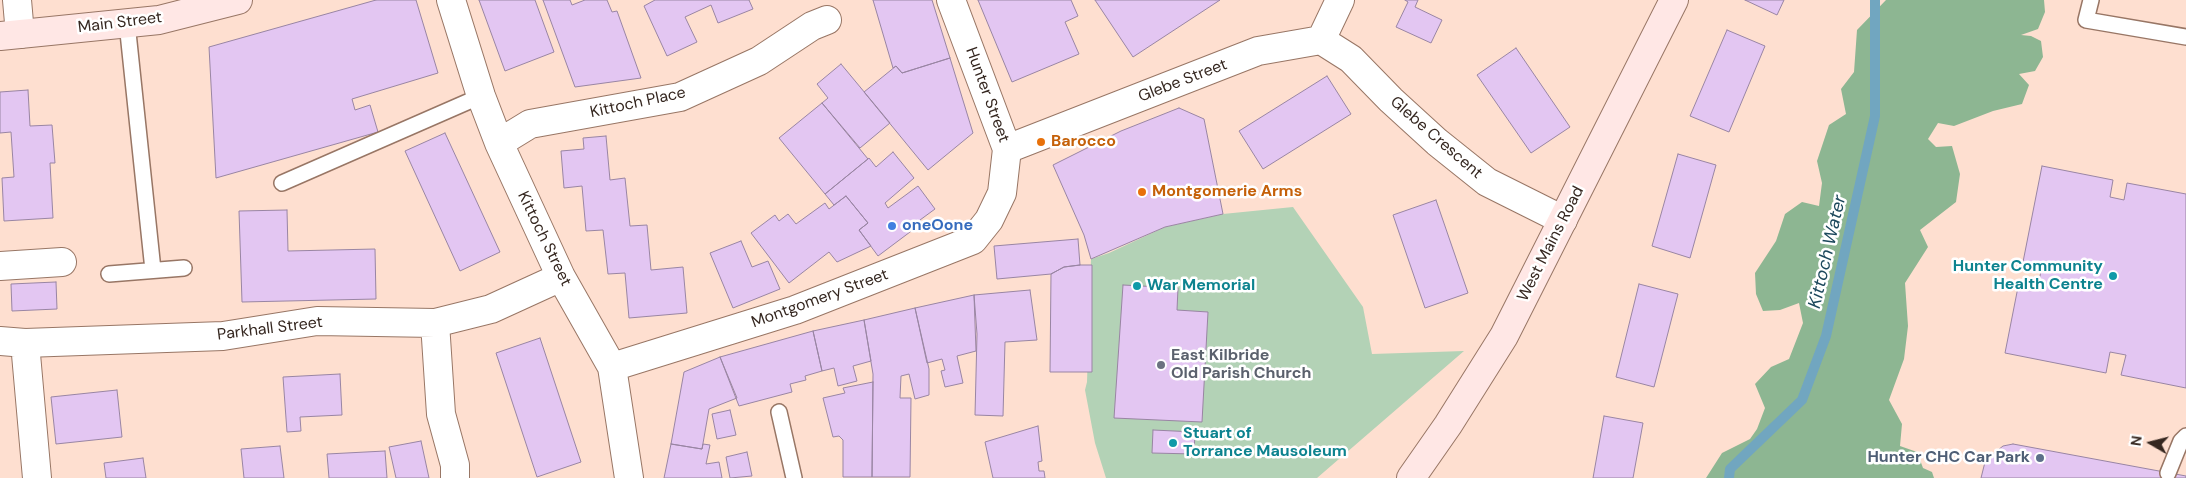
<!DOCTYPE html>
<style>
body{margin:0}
#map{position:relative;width:2186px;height:478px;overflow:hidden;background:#fedfd0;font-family:"DM Sans",sans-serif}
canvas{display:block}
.north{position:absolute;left:2126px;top:418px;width:50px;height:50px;-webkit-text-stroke:4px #fff;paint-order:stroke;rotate:278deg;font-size:14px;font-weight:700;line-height:20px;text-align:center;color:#352720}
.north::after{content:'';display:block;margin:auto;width:18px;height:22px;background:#352720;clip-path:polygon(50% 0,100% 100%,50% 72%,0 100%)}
</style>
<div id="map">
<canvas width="2186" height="478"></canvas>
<div class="north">N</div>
</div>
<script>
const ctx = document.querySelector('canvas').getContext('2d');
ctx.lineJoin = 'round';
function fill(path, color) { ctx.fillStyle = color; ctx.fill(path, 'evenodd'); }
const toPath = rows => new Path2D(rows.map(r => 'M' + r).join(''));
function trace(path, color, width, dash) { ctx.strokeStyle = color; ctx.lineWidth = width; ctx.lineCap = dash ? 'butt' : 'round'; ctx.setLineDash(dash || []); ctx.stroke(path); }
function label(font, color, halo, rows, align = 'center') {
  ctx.font = font + ' "DM Sans",sans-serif'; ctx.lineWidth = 5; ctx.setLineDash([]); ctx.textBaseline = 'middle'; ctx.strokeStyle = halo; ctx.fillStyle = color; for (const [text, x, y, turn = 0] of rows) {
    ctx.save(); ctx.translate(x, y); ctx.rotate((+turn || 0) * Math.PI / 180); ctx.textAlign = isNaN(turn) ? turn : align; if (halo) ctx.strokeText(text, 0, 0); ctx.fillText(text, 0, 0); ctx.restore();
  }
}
const green = toPath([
 [1293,207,1363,307,1372,354,1464,351,1317,478,1106,478,1095,443,1085,390,1087,382,1091,259,1109,253,1165,227,1223,214]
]);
const forest = toPath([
 [1886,0,2044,0,2045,12,2038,29,2021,35,2031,36,2041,41,2043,57,2035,71,2019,74,2029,85,2022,104,1993,111,1954,126,1938,123,1928,139,1936,147,1952,146,1960,174,1956,202,1920,230,1928,247,1905,283,1908,326,1904,359,1889,400,1902,424,1900,446,1917,452,1923,468,1932,472,1934,478,1706,478,1722,453,1750,439,1757,429,1765,408,1755,384,1771,367,1789,359,1803,323,1799,303,1780,310,1763,311,1756,294,1755,273,1776,241,1785,214,1802,202,1819,206,1822,183,1817,161,1829,125,1846,114,1841,89,1854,72,1857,30]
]);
const stream = toPath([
 [1729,478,1730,469,1802,400,1826,336,1875,116,1875,0]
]);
const building = toPath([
 [376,0,416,0,438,73,352,99,355,110,370,105,378,132,216,178,209,47,376,0],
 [479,0,535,0,554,52,505,71,479,0],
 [543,0,570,0,572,5,585,0,607,0,612,12,617,11,641,78,575,87,543,0],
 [749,0,753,9,718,23,711,5,685,17,697,42,667,56,644,6,655,0,749,0],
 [873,0,932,0,950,58,902,73,896,66,893,68,873,0],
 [978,0,1071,0,1078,16,1065,22,1079,54,1012,82,978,0],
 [1095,0,1220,0,1133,57,1095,0],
 [1405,0,1418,0,1415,7,1442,20,1431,43,1396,27,1408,2,1405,0],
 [1745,0,1784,0,1777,15,1745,0],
 [1727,30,1765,46,1729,132,1690,116,1727,30],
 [1516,48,1570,127,1531,153,1477,75,1516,48],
 [950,58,973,133,928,170,864,92,896,66,902,73,950,58],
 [841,64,890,123,860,148,822,103,828,98,817,84,841,64],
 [1327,76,1351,114,1263,169,1239,131,1327,76],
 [28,90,30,126,52,125,55,163,50,163,53,218,4,221,2,178,14,177,11,132,0,133,0,92,28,90],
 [822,103,868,159,825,194,779,138,822,103],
 [1179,108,1204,119,1223,214,1165,227,1091,259,1084,235,1053,165,1121,131,1179,108],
 [445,133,500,252,460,271,405,151,445,133],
 [606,136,610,180,625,178,630,226,647,225,651,270,683,267,687,313,629,318,625,273,608,274,603,230,586,231,582,186,564,188,561,151,584,149,583,138,606,136],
 [893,152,914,178,885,203,888,208,918,186,935,209,920,220,922,223,878,256,859,230,868,223,846,196,834,205,825,194,869,158,876,167,893,152],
 [1678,154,1716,165,1690,258,1652,246,1678,154],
 [2042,166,2113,180,2110,197,2124,200,2127,183,2186,194,2186,388,2121,375,2126,355,2110,352,2106,373,2005,353,2019,282,2038,286,2041,271,2022,267,2042,166],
 [846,196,868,223,859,230,871,246,837,262,829,252,789,283,751,233,775,215,779,221,788,214,796,224,825,203,829,209,846,196],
 [1436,200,1468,293,1425,308,1393,215,1436,200],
 [287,210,288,251,375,249,376,299,242,302,239,211,287,210],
 [1078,239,1080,265,1064,267,1051,274,997,279,994,246,1078,239],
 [741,241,752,267,768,261,780,289,733,308,710,253,741,241],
 [1080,265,1092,265,1092,372,1050,372,1051,274,1064,267,1080,265],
 [56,282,57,309,12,311,11,284,56,282],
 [1639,284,1678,294,1654,387,1616,377,1639,284],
 [1123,285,1178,288,1177,310,1208,312,1202,422,1114,418,1123,285],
 [1030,290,1037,340,1005,342,1003,416,975,415,977,334,974,295,1030,290],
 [974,295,976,351,957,356,963,383,945,387,941,371,945,370,942,359,927,363,915,308,974,295],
 [915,308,929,369,929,395,915,399,909,374,901,376,900,398,911,398,910,477,872,477,873,374,864,320,915,308],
 [864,320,871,361,853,366,857,381,838,386,834,368,822,371,813,331,864,320],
 [813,331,822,371,805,376,806,380,790,384,792,392,739,406,720,357,813,331],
 [540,338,581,462,537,477,496,353,540,338],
 [720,357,737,398,709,409,702,449,671,444,684,372,720,357],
 [340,374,342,415,300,417,301,431,287,432,283,377,340,374],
 [873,382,872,477,843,477,843,440,839,436,833,437,823,398,845,393,843,388,873,382],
 [117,390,122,437,56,444,51,397,117,390],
 [730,410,736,435,717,439,712,414,730,410],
 [1604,416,1643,423,1633,478,1593,478,1604,416],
 [1038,426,1042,461,1038,462,1039,471,1044,471,1045,478,993,478,985,442,1038,426],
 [1153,430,1195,432,1194,454,1152,453,1153,430],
 [421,441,429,478,396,478,389,447,421,441],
 [671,444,702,449,703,444,710,445,706,464,719,462,722,478,664,478,671,444],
 [2013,444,2186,476,2186,478,1981,478,1985,462,1993,454,2003,446,2013,444],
 [280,446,284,478,244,478,241,449,280,446],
 [385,451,387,478,329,478,327,454,385,451],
 [747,452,752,476,730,478,726,457,747,452],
 [143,458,146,478,106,478,104,463,143,458]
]);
const lane = toPath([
 [2091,0,2086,20,2186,37],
 [127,23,153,270],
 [282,183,481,96],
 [109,274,184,268],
 [779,412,794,478],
 [2168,473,2181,441,2186,436]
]);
const street = toPath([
 [17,0,20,34],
 [451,0,481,96,499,143,561,277,612,367,629,478],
 [1321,40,1351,59,1391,100,1437,142,1487,182,1563,220],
 [499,143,530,124,680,97,759,61,812,26,827,20],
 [1007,149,1258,51,1321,40,1340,0],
 [0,266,62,262],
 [435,323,441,414,455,465,455,478],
 [0,341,25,343,223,336,317,321,435,323,491,309,561,277],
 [25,343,37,478],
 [612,367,795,310,973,240,989,220,1002,193,1007,149,951,0]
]);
const secondary = toPath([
 [0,36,159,20,238,0],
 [1411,478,1448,425,1504,336,1674,0]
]);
const markers = [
 [1041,142,5,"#e8710a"],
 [1142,192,5,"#e8710a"],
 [892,226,5,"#3f7fe0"],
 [2113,276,5,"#0f9aa8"],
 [1137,286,5,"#0f9aa8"],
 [1161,365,5,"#6b7280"],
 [1173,443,5,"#0f9aa8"],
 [2040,458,5,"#5c6f8a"]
];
const streetNames = [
 ["Main Street",120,23,-7],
 ["Glebe Street",1183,81,-21],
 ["Hunter Street",987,95,70],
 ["Kittoch Place",638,103,-12],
 ["Glebe Crescent",1436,138,41],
 ["Kittoch Street",544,239,64],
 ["West Mains Road",1551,244,-63],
 ["Montgomery Street",820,299,-20],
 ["Parkhall Street",270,329,-7]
];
const foodNames = [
 ["Barocco",1051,142],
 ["Montgomerie Arms",1152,192]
];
const shopNames = [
 ["oneOone",902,226]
];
const cultureNames = [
 ["Hunter Community",2103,267,"right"],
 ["Health Centre",2103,285,"right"],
 ["War Memorial",1147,286],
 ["Stuart of",1183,434],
 ["Torrance Mausoleum",1183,452]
];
const worshipNames = [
 ["East Kilbride",1171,356],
 ["Old Parish Church",1171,374]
];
const serviceNames = [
 ["Hunter CHC Car Park",2030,458]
];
const waterNames = [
 ["Kittoch Water",1828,252,-77]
];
fill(green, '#b3d2b6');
fill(forest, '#8db692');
trace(stream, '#71a6c0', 10);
fill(building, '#e3c6f2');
trace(building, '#9985a3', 1);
trace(lane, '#987665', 18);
trace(street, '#987665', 30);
trace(secondary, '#987665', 30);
trace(lane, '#fff', 15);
trace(street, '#fff', 28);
trace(secondary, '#ffe7e5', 28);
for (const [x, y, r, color] of markers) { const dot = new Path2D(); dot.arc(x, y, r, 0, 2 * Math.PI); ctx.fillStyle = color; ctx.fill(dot); trace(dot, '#fff', 2); }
label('16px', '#352720', '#fff', streetNames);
label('bold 16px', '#c56008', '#fff', foodNames, 'left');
label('bold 16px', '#366cbe', '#fff', shopNames, 'left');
label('bold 16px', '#0d838f', '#fff', cultureNames, 'left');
label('bold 16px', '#5b616d', '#fff', worshipNames, 'left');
label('bold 16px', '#4e5e75', '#fff', serviceNames, 'right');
label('italic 18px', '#1c485c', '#fff', waterNames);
</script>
